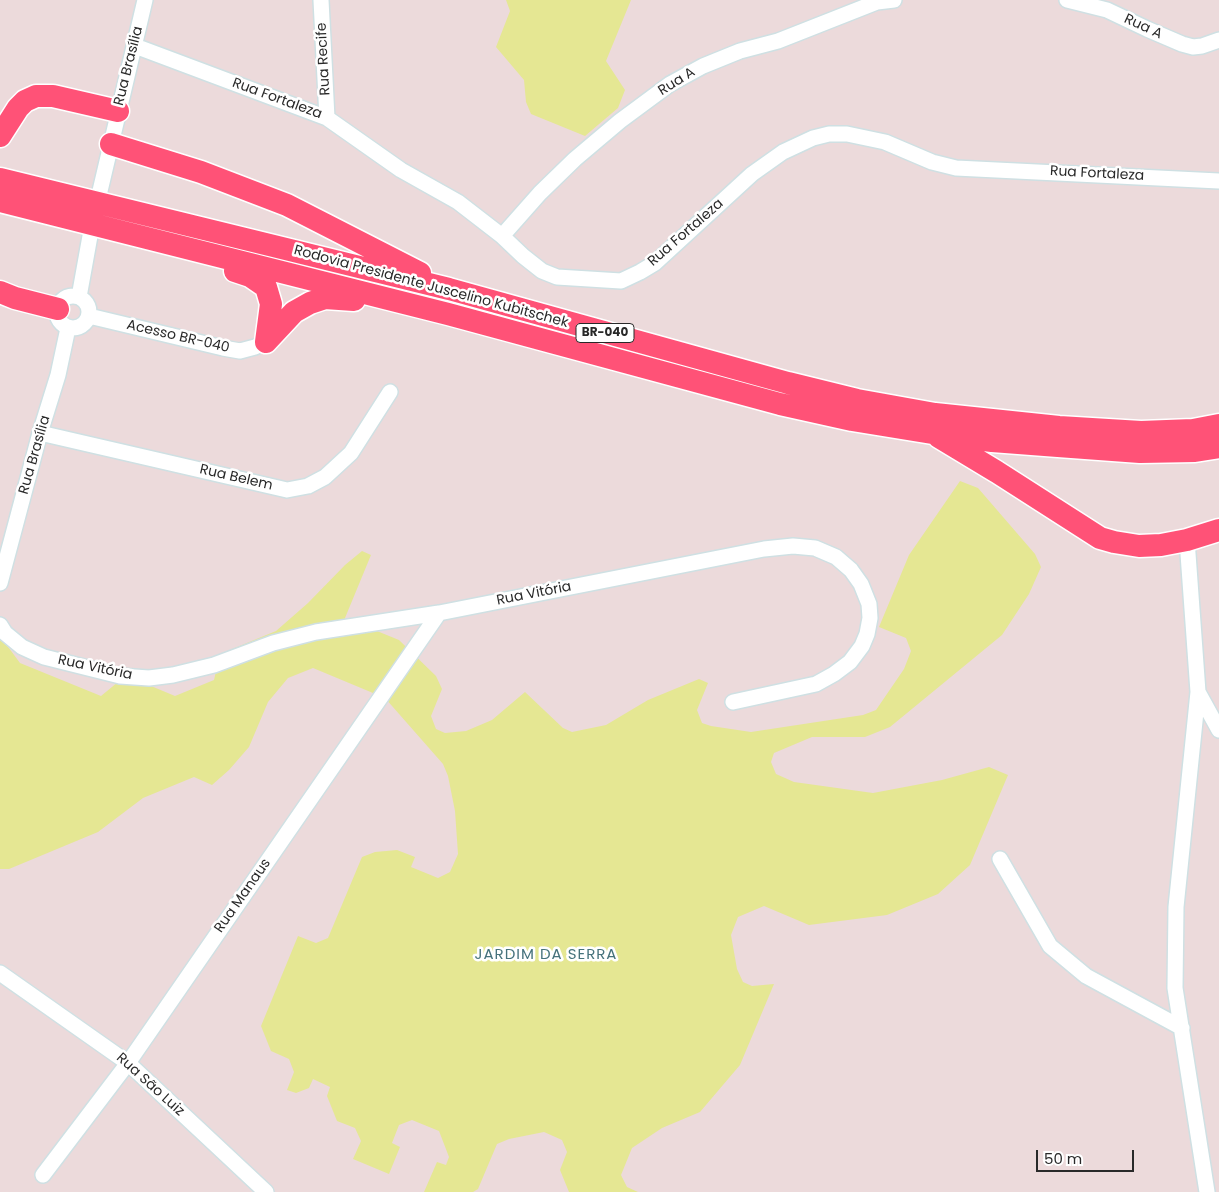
<!DOCTYPE html>
<meta charset="utf-8">
<style>
body{margin:0}
#map{position:relative;width:1219px;height:1192px;overflow:hidden;background:#ecdadb;font-family:Poppins,sans-serif}
canvas{display:block}
.scale{position:absolute;left:1036px;top:1150px;width:98px;height:22px;box-sizing:border-box;border:2px solid #292929;border-top:0;padding-left:6px;font-size:15px;line-height:18px;white-space:nowrap;color:#292929;-webkit-text-stroke:4px #fff;paint-order:stroke}
</style>
<div id="map">
<canvas width="1219" height="1192"></canvas>
<div class="scale">50 m</div>
</div>
<script>
const ctx = document.querySelector('canvas').getContext('2d');
ctx.lineJoin = 'round';
function fill(path, color) { ctx.fillStyle = color; ctx.fill(path, 'evenodd'); }
const toPath = rows => new Path2D(rows.map(r => 'M' + r).join(''));
function trace(path, color, width, dash) { ctx.strokeStyle = color; ctx.lineWidth = width; ctx.lineCap = dash ? 'butt' : 'round'; ctx.setLineDash(dash || []); ctx.stroke(path); }
function label(font, color, halo, rows, align = 'center') {
  ctx.font = font + ' Poppins,sans-serif'; ctx.lineWidth = 5; ctx.setLineDash([]); ctx.textBaseline = 'middle'; ctx.strokeStyle = halo; ctx.fillStyle = color; for (const [text, x, y, turn = 0] of rows) {
    ctx.save(); ctx.translate(x, y); ctx.rotate((+turn || 0) * Math.PI / 180); ctx.textAlign = isNaN(turn) ? turn : align; if (halo) ctx.strokeText(text, 0, 0); ctx.fillText(text, 0, 0); ctx.restore();
  }
}
const green = toPath([
 [506,0,631,0,606,61,625,90,618,108,585,136,531,114,526,102,524,80,496,47,510,11],
 [960,481,978,488,1035,554,1041,567,1029,594,1002,635,890,727,865,737,812,737,774,753,771,762,776,774,794,782,873,793,942,780,989,767,1008,775,970,865,938,894,887,915,809,925,764,906,738,917,731,935,737,969,743,982,752,986,774,984,740,1065,700,1112,662,1128,632,1148,621,1175,627,1187,638,1192,569,1192,560,1170,567,1152,562,1140,544,1132,509,1139,497,1144,478,1189,473,1192,424,1192,437,1162,446,1165,449,1157,439,1131,412,1120,399,1125,392,1143,400,1147,389,1174,353,1159,361,1141,355,1128,337,1121,327,1096,330,1087,313,1079,309,1088,296,1093,287,1090,294,1072,289,1059,271,1051,261,1026,298,936,316,943,328,938,362,857,375,852,397,850,415,857,411,867,438,878,450,872,458,854,455,811,448,776,443,764,385,698,313,668,288,678,268,702,249,747,229,770,212,785,194,777,143,798,98,832,9,869,0,869,0,636,20,663,101,696,118,682,139,681,175,696,214,680,220,654,276,631,308,603,345,565,362,551,371,555,345,618,350,630,359,634,372,629,399,640,436,676,442,689,431,716,436,729,445,733,466,731,492,720,525,692,563,728,572,732,606,725,648,700,699,679,708,683,697,710,702,723,711,726,751,732,863,715,876,710,904,669,911,651,906,638,879,627,909,555]
]);
const minor = toPath([
 [321,0,327,118],
 [1067,0,1107,10,1147,29,1182,44,1193,47,1202,46,1219,40],
 [135,46,327,118,401,170,458,202,502,236,523,256,542,271,557,277,621,281,640,272,655,263,752,174,783,152,813,138,829,134,847,134,885,142,932,162,956,168,1219,181],
 [100,191,145,0],
 [502,236,540,193,575,159,620,121,670,84,703,66,740,51,778,41,877,2,894,0],
 '57 312a16 16 0 1 1 32 0a16 16 0 1 1-32 0Z',
 [79,297,90,236],
 [89,316,223,348,240,351,255,347,266,342],
 [40,433,287,490,308,486,325,477,351,453,390,392],
 [1187,540,1198,692,1219,730],
 [0,583,40,433,58,375,68,328],
 [0,625,5,633,22,647,44,657,120,676,149,678,173,675,214,665,273,643,316,632,439,613,764,549,793,546,815,548,836,557,851,570,861,584,869,604,870,618,867,634,862,646,850,662,834,674,816,684,733,702],
 [1198,692,1176,907,1175,988,1207,1192],
 [1000,859,1050,946,1086,976,1182,1028],
 [0,973,128,1063,266,1192],
 [43,1175,128,1063,439,613]
]);
const highway = toPath([
 [0,136,18,108,25,101,36,96,53,96,118,111],
 [111,144,201,172,287,205,420,273],
 [0,179,449,289,788,383,857,400,935,414,1059,427,1141,432,1193,430,1219,425],
 [0,201,448,314,780,404,852,420,932,433,992,441,1058,446,1140,452,1195,451,1219,447],
 [235,271,250,276,266,287,271,304,266,342],
 [0,292,15,298,58,309],
 [266,342,294,312,310,303,325,298,354,300],
 [939,437,997,472,1100,538,1114,542,1139,546,1161,545,1187,540,1219,530]
]);
const shields = [
 [605,333,58]
];
const shieldNames = [
 ["BR-040",605,333]
];
const streetNames = [
 ["Rua A",1143,27,25],
 ["Rua Recife",324,59,-93],
 ["Rua Brasília",129,66,-76],
 ["Rua A",677,82,-32],
 ["Rua Fortaleza",277,99,20],
 ["Rua Fortaleza",1097,174,3],
 ["Rua Fortaleza",686,233,-41],
 ["Rodovia Presidente Juscelino Kubitschek",431,287,15],
 ["Acesso BR-040",178,337,13],
 ["Rua Brasília",35,455,-74],
 ["Rua Belem",236,478,13],
 ["Rua Vitória",534,594,-11],
 ["Rua Vitória",95,668,12],
 ["Rua Manaus",243,896,-55],
 ["Rua São Luiz",150,1085,42]
];
const neighbourhoodNames = [
 ["JARDIM DA SERRA",546,955]
];
fill(green, '#e5e793');
trace(minor, '#cfe0e3', 18);
trace(highway, '#fff', 25);
trace(minor, '#fff', 15);
trace(highway, '#ff5277', 22);
for (const [x, y, w] of shields) { const box = new Path2D(); box.roundRect(x - w / 2, y - 9.5, w, 19, 4); ctx.fillStyle = '#fff'; ctx.fill(box); trace(box, '#292929', 1); }
label('bold 12px', '#292929', null, shieldNames);
label('14px', '#292929', '#fff', streetNames);
ctx.letterSpacing = '1px';
label('15px', '#47737c', '#fff', neighbourhoodNames);
ctx.letterSpacing = '0px';
</script>
